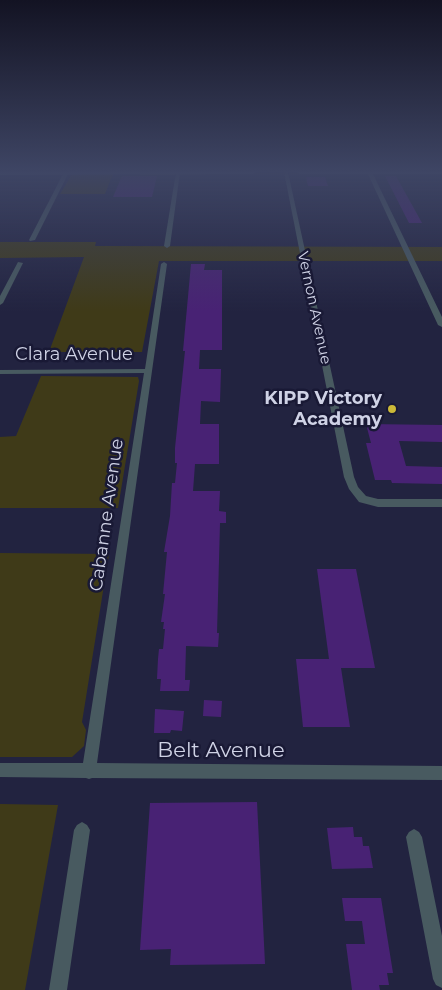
<!DOCTYPE html>
<style>
body{margin:0}
canvas{display:block;background:#222340}
</style>
<canvas width="442" height="990"></canvas>
<script>
const ctx = document.querySelector('canvas').getContext('2d');
ctx.lineJoin = 'round';
function fill(path, color) { ctx.fillStyle = color; ctx.fill(path, 'evenodd'); }
const toPath = rows => new Path2D(rows.map(r => 'M' + r).join(''));
function trace(path, color, width, dash) { ctx.strokeStyle = color; ctx.lineWidth = width; ctx.lineCap = dash ? 'butt' : 'round'; ctx.setLineDash(dash || []); ctx.stroke(path); }
function label(font, color, halo, rows, align = 'center') {
  ctx.font = font + ' Montserrat,sans-serif'; ctx.lineWidth = 5; ctx.setLineDash([]); ctx.textBaseline = 'middle'; ctx.strokeStyle = halo; ctx.fillStyle = color; for (const [text, x, y, turn = 0] of rows) {
    ctx.save(); ctx.translate(x, y); ctx.rotate((+turn || 0) * Math.PI / 180); ctx.textAlign = isNaN(turn) ? turn : align; if (halo) ctx.strokeText(text, 0, 0); ctx.fillText(text, 0, 0); ctx.restore();
  }
}
const green = toPath([
 [72,174,113,174,105,194,60,194],
 [0,242,96,242,95,246,442,247,442,261,159,261,142,352,49,352,84,257,0,258],
 [41,376,138,377,139,381,118,508,0,508,0,437,16,436],
 [0,553,109,554,82,722,86,730,84,746,72,757,0,757],
 [0,804,58,805,25,990,0,990]
]);
const building = toPath([
 [122,176,157,176,152,197,113,197],
 [385,176,396,176,422,223,409,223],
 [306,177,325,177,328,186,308,186],
 [191,264,205,264,204,270,222,270,222,350,200,350,199,369,221,369,220,402,201,401,200,424,219,424,219,464,195,464,193,491,220,491,219,511,226,512,226,523,220,523,217,633,219,633,218,647,186,646,185,680,190,680,189,691,160,691,161,679,157,679,158,659,159,649,163,649,165,629,163,629,164,622,161,622,165,594,163,594,167,552,164,552,170,516,172,483,175,483,177,463,175,463,175,448,185,351,183,351],
 [366,424,442,425,442,442,399,441,406,466,442,467,442,484,392,483,391,480,375,480,366,443,371,443],
 [317,569,356,569,375,668,341,668,350,727,303,727,296,659,329,659],
 [204,700,222,701,221,717,203,716],
 [155,709,184,711,182,731,171,730,170,733,154,733],
 [257,802,265,964,170,965,171,949,140,950,150,803],
 [353,827,354,837,362,837,363,846,369,846,373,868,332,869,327,828],
 [342,898,381,898,393,973,387,973,389,985,379,985,380,990,352,990,346,944,365,944,362,921,345,921]
]);
const minor = toPath([
 [64,172,69,172,35,240,30,241,29,240,64,172],
 [176,172,180,172,170,246,167,248,164,246,176,172],
 [284,172,288,172,354,477,358,487,366,496,378,499,442,499,442,507,378,507,359,502,349,489,344,477,284,172],
 [367,172,372,172,442,317,442,327,438,325,367,172],
 [18,262,23,263,3,303,0,305,0,296,18,262],
 [164,262,167,264,97,763,442,766,442,780,92,778,89,779,86,778,0,777,0,763,83,763,144,373,0,374,0,370,145,369,161,264,164,262],
 [82,822,87,825,90,830,67,990,49,990,74,830,77,825,82,822],
 [414,829,419,832,422,837,442,936,442,988,436,985,433,979,406,837,409,832,414,829]
]);
const secondary = toPath([
 [0,172,256,172,253,174,0,175,0,172],
 [296,172,442,172,442,174,299,174,296,172]
]);
const markers = [
 [392,409,5,"#ccb938"]
];
const farStreetnames = [
 ["Vernon Avenue",314,308,78]
];
const streetNames = [
 ["Clara Avenue",74,355],
 ["Cabanne Avenue",107,515,-82]
];
const poiNames = [
 ["KIPP Victory",382,399],
 ["Academy",382,420]
];
const nearStreetnames = [
 ["Belt Avenue",221,751]
];
fill(green, '#3f3a18');
fill(building, '#482274');
fill(minor, '#485a60');
fill(secondary, '#5a7680');
const sky = ctx.createLinearGradient(0, 0, 0, 311);
sky.addColorStop(0, '#131323');
sky.addColorStop(0.55, '#3e4564');
sky.addColorStop(1, '#3e456400');
ctx.fillStyle = sky;
ctx.fillRect(0, 0, 442, 311);
for (const [x, y, r, color] of markers) { const dot = new Path2D(); dot.arc(x, y, r, 0, 2 * Math.PI); ctx.fillStyle = color; ctx.fill(dot); trace(dot, '#191935', 2); }
label('15px', '#cfd2e5', '#191935', farStreetnames);
label('18px', '#cfd2e5', '#191935', streetNames);
label('bold 18px', '#cfd2e5', '#191935', poiNames, 'right');
label('21px', '#cfd2e5', '#191935', nearStreetnames);
</script>
